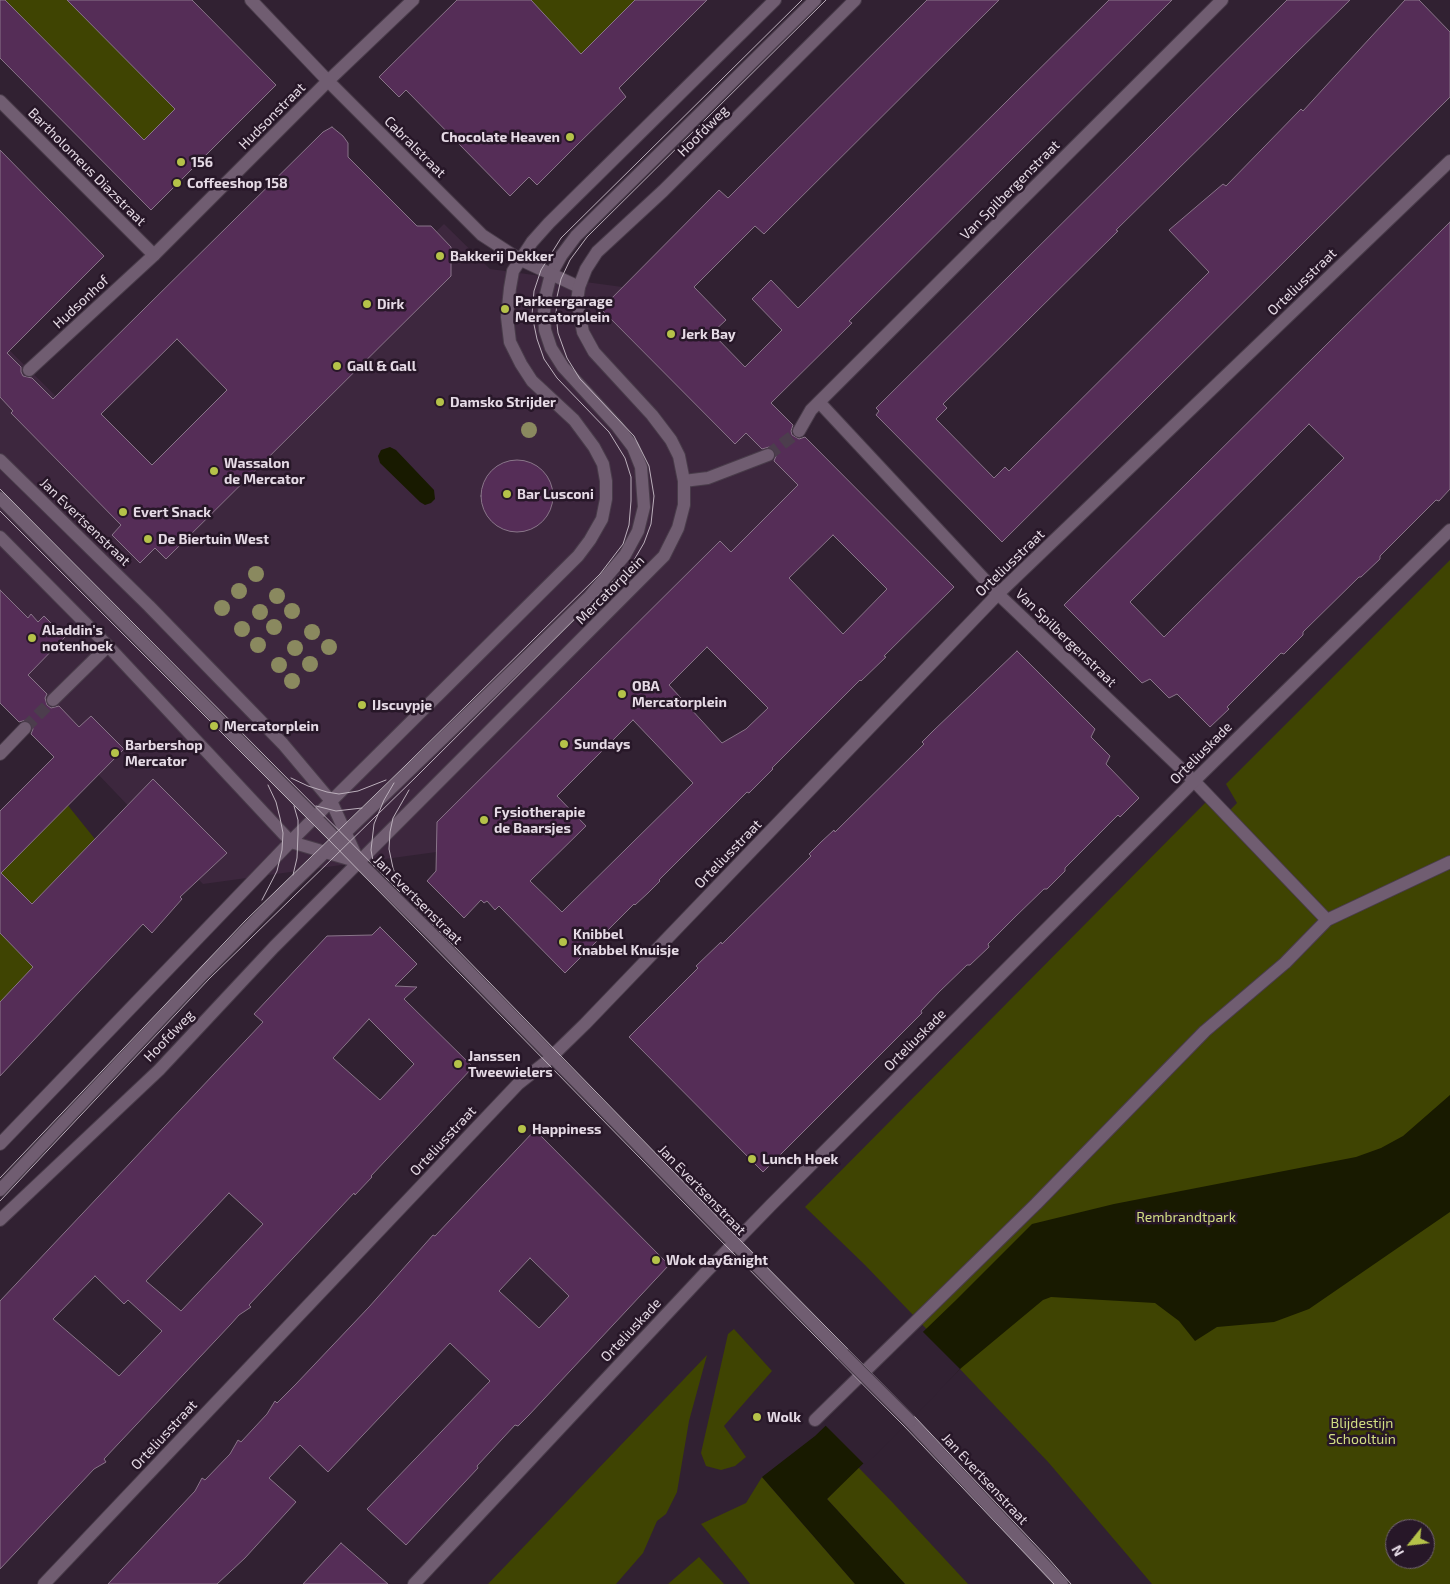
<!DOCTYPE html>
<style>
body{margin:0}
#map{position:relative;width:1450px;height:1584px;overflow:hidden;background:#312132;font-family:"Exo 2",sans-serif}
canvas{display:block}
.north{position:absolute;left:1385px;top:1519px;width:50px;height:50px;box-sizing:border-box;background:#271728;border:1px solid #736574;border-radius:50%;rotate:241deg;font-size:14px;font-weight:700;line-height:20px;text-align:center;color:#e5dae5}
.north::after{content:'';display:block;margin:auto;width:18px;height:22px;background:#b5c249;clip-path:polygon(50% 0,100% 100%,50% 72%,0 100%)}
</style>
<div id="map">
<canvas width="1450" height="1584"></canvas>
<div class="north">N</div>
</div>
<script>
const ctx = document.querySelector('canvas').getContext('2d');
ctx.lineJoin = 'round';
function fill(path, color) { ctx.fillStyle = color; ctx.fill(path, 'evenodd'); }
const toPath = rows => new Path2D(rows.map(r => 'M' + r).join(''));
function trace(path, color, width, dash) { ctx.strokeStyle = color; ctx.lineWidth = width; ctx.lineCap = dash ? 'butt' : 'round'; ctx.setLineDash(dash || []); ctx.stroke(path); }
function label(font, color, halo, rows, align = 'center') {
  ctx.font = font + ' "Exo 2",sans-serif'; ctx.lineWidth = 5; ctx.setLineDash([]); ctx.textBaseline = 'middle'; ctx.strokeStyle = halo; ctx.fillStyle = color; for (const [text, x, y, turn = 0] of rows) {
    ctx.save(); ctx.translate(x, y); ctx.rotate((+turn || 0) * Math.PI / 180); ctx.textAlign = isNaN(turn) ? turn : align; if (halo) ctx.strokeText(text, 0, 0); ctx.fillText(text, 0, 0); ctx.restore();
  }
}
const built = toPath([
 [444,224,490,269,637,289,830,486,480,846,203,884,51,725,0,639,0,341,161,500]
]);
const green = toPath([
 [0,0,140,0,236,94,158,174],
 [512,0,661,0,521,135],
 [1450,560,1450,1584,1152,1584,1049,1463,960,1369,962,1366,865,1265,805,1207,1208,800,1223,817,1237,803,1226,784],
 [1395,1529,1425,1529,1425,1559,1395,1559],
 [62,798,131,884,0,1020,0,862],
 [734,1329,772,1371,724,1426,746,1457,735,1466,721,1470,706,1466,701,1453,728,1334],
 [707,1355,689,1421,677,1492,666,1514,657,1521,643,1553,616,1584,488,1584],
 [858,1467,893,1503,968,1584,905,1584,827,1499],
 [762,1477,855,1584,750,1584,743,1575,701,1524,746,1503],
 [699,1557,724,1584,668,1584]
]);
const water = toPath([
 [390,447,396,450,434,490,435,499,431,503,425,505,420,502,380,463,378,456,381,450],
 [1450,1095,1450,1212,1309,1309,1274,1322,1217,1327,1195,1341,1179,1321,1155,1303,1051,1297,1043,1300,960,1369,827,1499,905,1584,855,1584,762,1477,815,1436,955,1301,1032,1224,1114,1204,1356,1157,1381,1148,1403,1136]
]);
const pier = toPath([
 [921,1330,960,1369,917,1414,865,1465,824,1424]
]);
const building = toPath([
 [0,0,5,0,144,140,175,109,67,0,192,0,276,85,151,210,0,58,0,0],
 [457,0,531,0,581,54,635,0,707,0,619,88,626,97,578,144,537,185,529,177,510,196,406,90,399,97,379,77,457,0],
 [927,0,999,0,764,234,755,226,694,287,726,320,712,333,745,367,782,330,752,299,771,280,798,308,1109,0,1172,0,849,321,852,323,771,403,793,425,791,431,792,435,799,439,805,437,954,587,884,656,886,657,861,681,860,680,772,768,773,769,749,793,747,792,659,880,660,881,648,893,635,905,634,904,565,973,499,906,495,910,487,901,484,903,481,900,464,918,427,881,436,871,437,822,720,541,731,552,798,485,774,461,776,456,773,448,769,447,762,449,746,433,735,444,601,309,719,190,728,198,927,0],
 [833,535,887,589,843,634,789,578,833,535],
 [707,647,768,708,746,729,722,743,669,685,707,647],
 [633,720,693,783,562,912,530,881,586,826,557,796,633,720],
 [1287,0,1350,0,1116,230,1118,231,943,404,947,408,936,419,994,478,1005,467,1009,471,1209,272,1169,230,1223,184,1226,186,1301,109,1303,111,1324,88,1405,0,1419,0,1450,32,1450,97,1002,542,876,415,879,411,876,408,1287,0],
 [332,127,343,136,348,143,348,157,417,226,431,226,451,247,451,276,166,559,155,548,140,563,112,535,121,525,11,413,13,411,0,397,0,150,104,256,7,353,21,367,21,372,23,376,32,378,53,399,323,132,332,127],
 [177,339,227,390,152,465,101,414,177,339],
 [1450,222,1450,489,1439,501,1436,500,1380,556,1380,559,1361,577,1359,577,1303,632,1303,635,1284,654,1281,653,1227,707,1229,709,1210,727,1177,694,1169,698,1150,679,1142,683,1064,605,1450,222],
 [1309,424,1344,458,1164,637,1130,602,1309,424],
 '481 496a36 36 0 1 1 72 0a36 36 0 1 1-72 0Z',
 [0,590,28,618,31,614,38,622,44,616,65,637,28,675,47,694,45,698,47,705,51,708,59,706,79,727,91,716,124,749,1,873,32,904,153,779,227,853,180,897,182,899,152,933,143,924,0,1076,0,1002,33,967,0,933,0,811,54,757,31,734,33,729,31,723,26,720,19,722,0,703,0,590],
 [1017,651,1095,729,1091,737,1110,756,1106,764,1139,798,1120,817,1118,815,1065,868,1065,871,1047,889,1044,889,1016,916,988,944,989,947,970,965,967,965,939,992,921,1011,922,1013,763,1172,629,1037,698,968,696,966,721,942,722,944,811,856,809,854,821,842,834,830,835,832,924,744,922,742,934,730,1017,651],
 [380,927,417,964,395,986,417,987,404,999,473,1067,371,1176,372,1177,355,1195,354,1193,249,1305,251,1307,239,1315,231,1324,104,1459,106,1462,94,1469,0,1569,0,1301,263,1022,254,1014,327,936,372,935,380,927],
 [369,1019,414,1064,380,1100,333,1058,369,1019],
 [229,1193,263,1224,181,1311,146,1281,229,1193],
 [95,1276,124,1304,128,1300,162,1331,119,1376,53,1319,95,1276],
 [535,1130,669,1265,529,1415,518,1426,515,1425,477,1466,478,1468,406,1545,367,1509,490,1381,450,1343,328,1472,300,1445,269,1478,296,1502,245,1558,217,1584,108,1584,195,1491,202,1478,205,1480,230,1454,238,1440,241,1442,267,1414,275,1401,277,1403,296,1384,369,1307,433,1235,435,1236,535,1130],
 [530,1258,569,1296,539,1328,499,1291,530,1258],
 [341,1543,388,1584,303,1584,341,1543]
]);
const minorTunnel = toPath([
 [768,455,799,431],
 [25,728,53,700]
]);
const service = toPath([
 [0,498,358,861],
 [0,1190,203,974,286,890,590,596,625,555,638,531,644,507,641,467,633,447,617,426,563,367,551,348,545,330,544,312,546,294,551,274,561,256,576,236,815,0]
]);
const pedestrian = toPath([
 [29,370,154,255],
 [1194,781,1327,920],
 [815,1420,1036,1204,1205,1031,1285,963,1327,920,1450,862]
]);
const minor = toPath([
 [251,0,328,81,482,235,519,259,579,287],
 [0,101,154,255,328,81,413,0],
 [819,402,998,594,1194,781],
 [799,431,811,410,1222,0],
 [684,481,708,478,768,455],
 [53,700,108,646],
 [0,754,25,728],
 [44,1584,518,1084,546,1062,585,1024,998,594,1450,161],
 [414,1584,706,1272,771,1205,1194,781,1450,530]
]);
const tertiary = toPath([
 [0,460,149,606,283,744,331,801,359,862,432,934,843,1354],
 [0,537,108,646,291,842,359,862],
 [0,1144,298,834,578,556,590,540,602,519,606,499,606,481,603,464,594,447,574,420,532,381,521,364,510,342,507,317,510,288,513,271,532,242,549,223,775,0],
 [0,1220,159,1070,274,947,664,556,678,528,684,505,684,481,679,456,671,440,652,415,594,352,583,332,577,302,579,287,586,269,597,252,663,191,855,0],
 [910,1421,1062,1584]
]);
const tram = toPath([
 [0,489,400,892],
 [0,511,329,840,729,1249,904,1426,1054,1584],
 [291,778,308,786,327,792,339,794,358,791,386,780],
 [409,790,393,818,390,832,389,849,393,868,398,881,415,906,739,1239,914,1416,1048,1558,1071,1584],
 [316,806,336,811,362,808],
 [374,866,371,850,374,824,384,800,394,783],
 [293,875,297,858,298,834,298,820,294,806],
 [262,900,277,871,282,850,283,833,280,818,276,802,268,785],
 [0,1178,246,920,406,765,600,574,623,544,629,525,631,501,631,477,625,458,609,432,557,378,544,359,537,339,532,315,534,291,541,270,561,238,802,0],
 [0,1201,209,979,417,776,634,560,644,543,651,524,654,496,649,466,634,436,580,379,567,358,558,333,556,315,557,297,561,279,570,260,587,237,826,0]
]);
const tertiaryBridge = toPath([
 [843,1354,910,1421]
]);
const trees = [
 [529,430],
 [256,574],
 [239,591],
 [277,596],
 [222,608],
 [292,611],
 [260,612],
 [274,627],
 [242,629],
 [312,632],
 [258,645],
 [329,647],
 [295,648],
 [310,664],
 [279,665],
 [292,681]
];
const markers = [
 [570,137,5,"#b5c249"],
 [181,162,5,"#b5c249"],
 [177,183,5,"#b5c249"],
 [440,256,5,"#b5c249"],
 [367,304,5,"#b5c249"],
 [505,309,5,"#b5c249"],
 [671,334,5,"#b5c249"],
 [337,366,5,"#b5c249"],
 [440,402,5,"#b5c249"],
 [214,471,5,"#b5c249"],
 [507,494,5,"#b5c249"],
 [123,512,5,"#b5c249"],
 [148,539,5,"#b5c249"],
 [32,638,5,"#b5c249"],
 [622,694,5,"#b5c249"],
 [362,705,5,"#b5c249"],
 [214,726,5,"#b5c249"],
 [564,744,5,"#b5c249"],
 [115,753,5,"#b5c249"],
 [484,820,5,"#b5c249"],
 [563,942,5,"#b5c249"],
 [458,1064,5,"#b5c249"],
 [522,1129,5,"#b5c249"],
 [752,1159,5,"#b5c249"],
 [656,1260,5,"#b5c249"],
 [757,1417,5,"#b5c249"]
];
const streetNames = [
 ["Hudsonstraat",272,116,-45],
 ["Hoofdweg",703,131,-45],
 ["Cabralstraat",415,147,45],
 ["Bartholomeus Diazstraat",87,167,45],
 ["Van Spilbergenstraat",1010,190,-45],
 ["Orteliusstraat",1302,282,-44],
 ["Hudsonhof",81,302,-43],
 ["Jan Evertsenstraat",85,522,44],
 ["Orteliusstraat",1010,563,-44],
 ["Mercatorplein",610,590,-45],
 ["Van Spilbergenstraat",1066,638,44],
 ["Orteliuskade",1201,753,-45],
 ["Orteliusstraat",728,854,-46],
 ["Jan Evertsenstraat",418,900,45],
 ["Hoofdweg",169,1036,-46],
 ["Orteliuskade",915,1040,-45],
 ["Orteliusstraat",443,1141,-47],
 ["Jan Evertsenstraat",702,1190,46],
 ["Orteliuskade",631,1330,-47],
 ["Orteliusstraat",164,1435,-47],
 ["Jan Evertsenstraat",985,1479,47]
];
const poiNames = [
 ["Chocolate Heaven",560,137,"right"],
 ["156",191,162],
 ["Coffeeshop 158",187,183],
 ["Bakkerij Dekker",450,256],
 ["Parkeergarage",515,301],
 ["Mercatorplein",515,317],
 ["Dirk",377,304],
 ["Jerk Bay",681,334],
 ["Gall & Gall",347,366],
 ["Damsko Strijder",450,402],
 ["Wassalon",224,463],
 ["de Mercator",224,479],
 ["Bar Lusconi",517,494],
 ["Evert Snack",133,512],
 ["De Biertuin West",158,539],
 ["Aladdin's",42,630],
 ["notenhoek",42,646],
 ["OBA",632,686],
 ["Mercatorplein",632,702],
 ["IJscuypje",372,705],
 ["Mercatorplein",224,726],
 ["Sundays",574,744],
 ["Barbershop",125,745],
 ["Mercator",125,761],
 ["Fysiotherapie",494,812],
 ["de Baarsjes",494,828],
 ["Knibbel",573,934],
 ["Knabbel Knuisje",573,950],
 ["Janssen",468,1056],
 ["Tweewielers",468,1072],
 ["Happiness",532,1129],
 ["Lunch Hoek",762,1159],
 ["Wok day&night",666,1260],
 ["Wolk",767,1417]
];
const parkNames = [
 ["Rembrandtpark",1186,1217],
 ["Blijdestijn",1362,1423],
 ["Schooltuin",1362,1439]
];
fill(built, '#3d273e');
fill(green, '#3f4402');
fill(water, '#181a00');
fill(pier, '#312132');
fill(building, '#552d57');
trace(building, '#897589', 1);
trace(minorTunnel, '#4c3d4d', 12, [12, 6]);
trace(service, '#493c4a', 14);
trace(pedestrian, '#493c4a', 14);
trace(minor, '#493c4a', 14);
trace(tertiary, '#493c4a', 14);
trace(service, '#705d71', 12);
trace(pedestrian, '#705d71', 12);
trace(minor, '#705d71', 12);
trace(tertiary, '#705d71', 12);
trace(tram, '#bcb0bc', 1);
trace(tertiaryBridge, '#493c4a', 14, []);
trace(tertiaryBridge, '#705d71', 12);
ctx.fillStyle = '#8a895f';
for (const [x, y] of trees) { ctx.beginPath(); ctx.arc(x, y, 8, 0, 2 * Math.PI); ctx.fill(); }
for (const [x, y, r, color] of markers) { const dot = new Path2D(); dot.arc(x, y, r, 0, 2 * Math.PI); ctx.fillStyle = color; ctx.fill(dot); trace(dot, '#271728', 2); }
label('14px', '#e5dae5', '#271728', streetNames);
label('bold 14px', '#e5dae5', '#271728', poiNames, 'left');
label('14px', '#d2de83', '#271728', parkNames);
</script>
